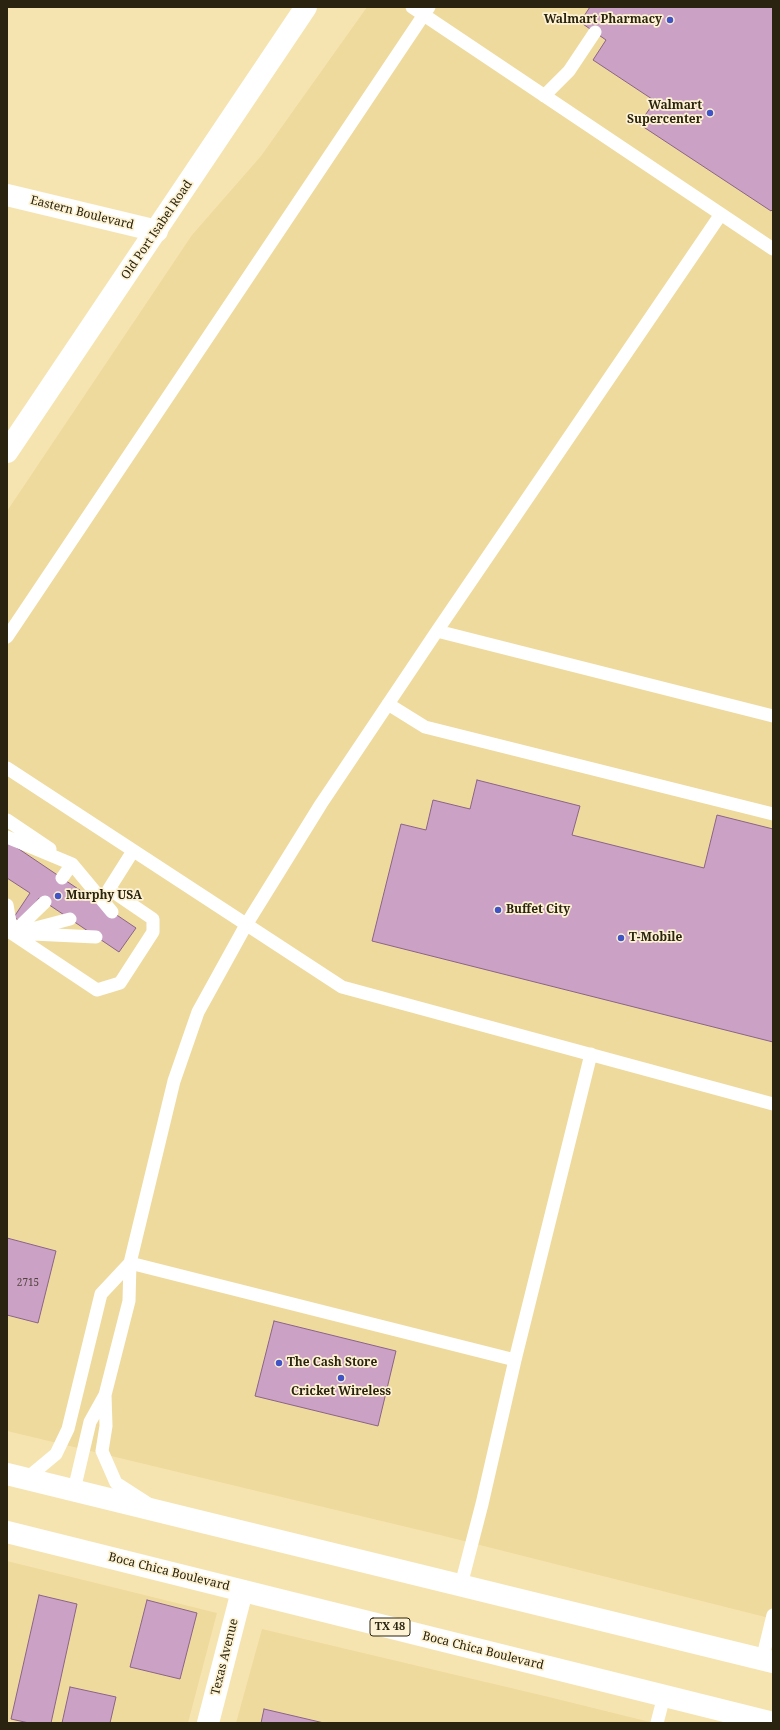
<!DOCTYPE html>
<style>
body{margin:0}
#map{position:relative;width:780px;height:1730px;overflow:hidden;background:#f6e4b0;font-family:"Noto Serif",serif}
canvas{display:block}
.frame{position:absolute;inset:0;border:8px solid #2a230f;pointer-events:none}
</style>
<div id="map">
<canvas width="780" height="1730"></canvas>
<div class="frame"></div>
</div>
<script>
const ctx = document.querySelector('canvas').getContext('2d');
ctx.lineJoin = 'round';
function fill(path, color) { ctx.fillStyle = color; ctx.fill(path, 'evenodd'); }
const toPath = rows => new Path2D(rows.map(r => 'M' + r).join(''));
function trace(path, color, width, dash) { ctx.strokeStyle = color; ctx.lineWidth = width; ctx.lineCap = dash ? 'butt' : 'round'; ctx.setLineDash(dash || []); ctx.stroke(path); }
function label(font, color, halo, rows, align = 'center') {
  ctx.font = font + ' "Noto Serif",serif'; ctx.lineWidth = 3.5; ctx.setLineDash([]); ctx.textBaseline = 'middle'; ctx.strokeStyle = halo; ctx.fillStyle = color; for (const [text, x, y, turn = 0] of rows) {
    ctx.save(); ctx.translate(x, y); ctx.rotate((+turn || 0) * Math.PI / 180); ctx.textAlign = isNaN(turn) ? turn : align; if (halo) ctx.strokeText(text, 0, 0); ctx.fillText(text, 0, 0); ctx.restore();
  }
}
const built = toPath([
 [367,7,773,7,773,1619,444,1536,7,1431,7,511,192,235,261,156],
 [7,1561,217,1613,188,1723,19,1723,7,1720],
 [262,1629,549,1697,654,1723,236,1723]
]);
const building = toPath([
 [590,7,773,7,773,209,771,211,639,124,655,101,593,60,606,40,580,22,590,7],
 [477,780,580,806,572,835,704,868,717,815,773,829,773,1042,372,941,401,824,426,830,433,800,470,809,477,780],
 [7,841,136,928,119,952,39,898,22,923,14,917,30,893,7,878,7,841],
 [7,1238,56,1251,38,1323,7,1315,7,1238],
 [274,1321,396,1351,378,1426,255,1396,274,1321],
 [39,1595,77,1604,51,1723,29,1723,11,1719,39,1595],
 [147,1600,197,1613,180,1679,130,1667,147,1600],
 [70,1687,116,1697,110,1723,62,1723,70,1687],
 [264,1709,324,1723,261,1723,264,1709]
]);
const lane = toPath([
 [412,7,773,249],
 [544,96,569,71,595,32],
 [437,631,773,716],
 [7,637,429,7],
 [388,704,425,727,773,814],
 [7,768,342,987,773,1104],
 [7,820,50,849],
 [7,837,72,864,112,912],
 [62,878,72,864],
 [7,905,12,933],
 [7,930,97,990,120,983,153,932,153,919,109,889,133,851],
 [28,930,70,919],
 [14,932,45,902],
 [12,933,96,937],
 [130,1263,515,1360],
 [26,1479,56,1454,68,1429,101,1294,130,1263],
 [74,1490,90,1422,105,1395],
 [147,1503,116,1483,102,1451,106,1426,105,1395,129,1301,130,1263,174,1081,198,1012,246,925,321,804,437,631,721,214],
 [461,1585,482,1504,515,1360,591,1054],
 [762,1660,773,1615],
 [657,1723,664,1696]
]);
const street = toPath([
 [7,195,157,231],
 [208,1723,242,1591]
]);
const secondary = toPath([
 [7,452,306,7]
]);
const primary = toPath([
 [7,1474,773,1662],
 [7,1532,773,1723]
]);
const markers = [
 [670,20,4,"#4053c7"],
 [710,113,4,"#4053c7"],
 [58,896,4,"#4053c7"],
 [498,910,4,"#4053c7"],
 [621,938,4,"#4053c7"],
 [279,1363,4,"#4053c7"],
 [341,1378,4,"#4053c7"]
];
const numberNames = [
 ["2715",28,1283]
];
const shields = [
 [390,1627,40]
];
const shieldNames = [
 ["TX 48",390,1627]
];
const poiNames = [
 ["Walmart Pharmacy",662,20,"right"],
 ["Walmart",702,106,"right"],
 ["Supercenter",702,120,"right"],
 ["Murphy USA",66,896],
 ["Buffet City",506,910],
 ["T-Mobile",629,938],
 ["The Cash Store",287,1363],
 ["Cricket Wireless",341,1392,"center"]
];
const streetNames = [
 ["Eastern Boulevard",82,213,14],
 ["Old Port Isabel Road",157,230,-56],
 ["Boca Chica Boulevard",169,1572,14],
 ["Boca Chica Boulevard",483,1651,14],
 ["Texas Avenue",225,1657,-76]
];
fill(built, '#efda9e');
fill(building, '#cca1c6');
trace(building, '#8b6486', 1);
trace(lane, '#fff', 13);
trace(street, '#fff', 22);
trace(secondary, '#fff', 22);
trace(primary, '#fff', 22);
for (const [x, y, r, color] of markers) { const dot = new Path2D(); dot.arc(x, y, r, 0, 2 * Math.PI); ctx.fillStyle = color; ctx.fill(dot); trace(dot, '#fdf2d3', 1.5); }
label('10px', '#52423d', null, numberNames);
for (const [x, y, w] of shields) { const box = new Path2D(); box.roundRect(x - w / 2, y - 9, w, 18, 3); ctx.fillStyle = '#fdf2d3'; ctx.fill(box); trace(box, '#2a230f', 1); }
label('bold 11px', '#2a230f', null, shieldNames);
label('bold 12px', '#2a230f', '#fdf2d3', poiNames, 'left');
label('12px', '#2a230f', '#fdf2d3', streetNames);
</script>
